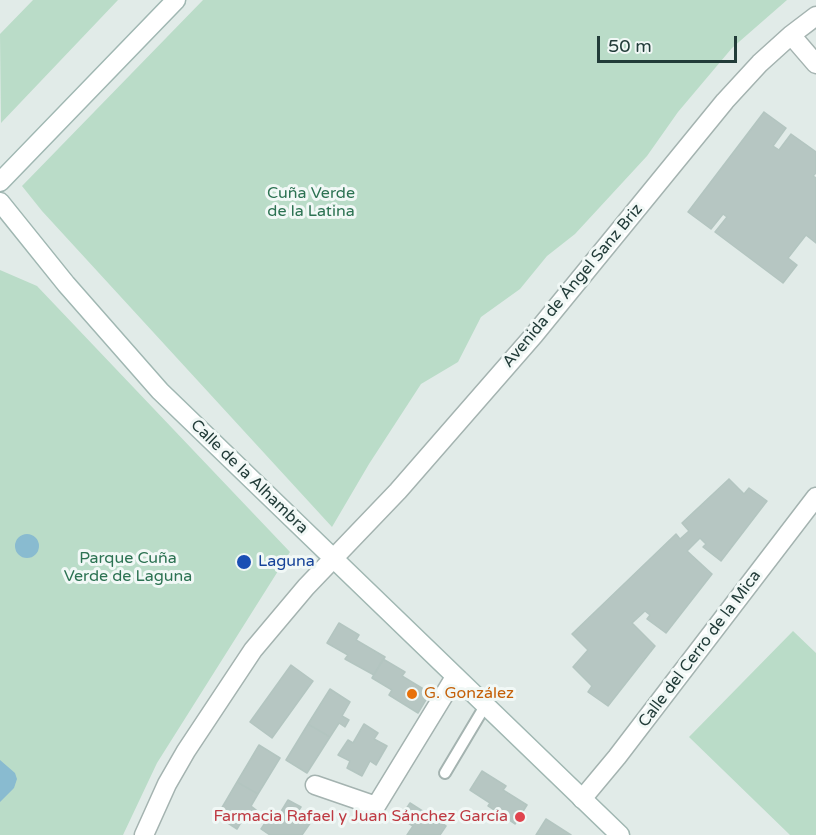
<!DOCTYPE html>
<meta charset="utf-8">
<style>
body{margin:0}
#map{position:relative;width:816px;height:835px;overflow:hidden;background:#e1ebe8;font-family:"Varela Round",sans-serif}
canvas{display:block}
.scale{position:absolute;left:597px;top:36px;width:140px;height:27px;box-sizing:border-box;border:3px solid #223c39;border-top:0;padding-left:8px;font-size:18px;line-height:21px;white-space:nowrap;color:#223c39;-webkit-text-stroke:4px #f1f8f6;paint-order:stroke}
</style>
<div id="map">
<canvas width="816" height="835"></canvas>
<div class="scale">50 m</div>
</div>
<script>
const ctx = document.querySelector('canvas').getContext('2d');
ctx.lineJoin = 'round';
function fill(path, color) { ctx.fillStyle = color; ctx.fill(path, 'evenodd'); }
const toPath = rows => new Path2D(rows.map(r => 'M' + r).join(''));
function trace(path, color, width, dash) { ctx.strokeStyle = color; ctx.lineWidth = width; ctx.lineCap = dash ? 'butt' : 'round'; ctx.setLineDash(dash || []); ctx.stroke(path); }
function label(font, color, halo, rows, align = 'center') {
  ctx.font = font + ' "Varela Round",sans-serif'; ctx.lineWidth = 6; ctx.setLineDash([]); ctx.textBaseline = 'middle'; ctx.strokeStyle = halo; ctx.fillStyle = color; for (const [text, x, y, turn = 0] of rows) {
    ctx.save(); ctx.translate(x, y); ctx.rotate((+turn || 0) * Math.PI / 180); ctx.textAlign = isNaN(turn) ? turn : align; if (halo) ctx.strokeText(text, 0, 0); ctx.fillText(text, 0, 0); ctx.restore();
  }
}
const green = toPath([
 [33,0,118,0,1,123,0,34],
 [203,0,787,0,732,48,678,112,647,156,575,234,547,256,520,289,481,317,458,362,421,384,369,464,332,527,42,211,22,186],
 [0,270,37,286,290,552,157,763,123,835,0,835],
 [793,631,816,653,816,835,790,835,689,737]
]);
const water = toPath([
 '15 546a12 12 0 1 1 24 0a12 12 0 1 1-24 0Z',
 [0,760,15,773,17,779,14,788,0,802]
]);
const building = toPath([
 [764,112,786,128,773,146,779,150,791,134,816,152,816,173,813,176,816,178,816,243,806,235,788,258,797,265,783,283,715,232,727,217,723,214,711,229,688,212,764,112],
 [729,479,744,494,749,488,767,501,721,561,703,547,706,544,700,538,687,551,712,574,666,633,647,619,650,615,645,611,632,623,655,646,608,706,588,692,592,686,573,667,588,650,572,634,676,534,680,539,689,531,682,523,729,479],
 [339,623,359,635,356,640,385,657,374,675,345,659,348,655,327,643,339,623],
 [383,659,405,672,402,676,430,693,418,713,389,695,392,690,372,678,383,659],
 [291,665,313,681,272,738,250,722,291,665],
 [330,689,350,702,342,716,349,720,345,727,339,723,330,737,308,724,330,689],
 [308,724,330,737,307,773,286,760,308,724],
 [364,724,378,733,374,739,387,746,376,765,370,761,362,776,347,768,350,761,338,755,348,740,353,743,364,724],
 [259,745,280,758,258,794,237,782,259,745],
 [482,771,506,786,503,790,527,805,515,824,488,806,490,803,470,790,482,771],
 [237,782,258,794,251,806,260,813,257,820,246,814,237,829,217,816,237,782],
 [288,800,301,807,297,813,311,822,302,835,270,835,261,829,271,814,277,818,288,800],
 [410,803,446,826,440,835,407,835,413,826,400,818,410,803],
 [546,819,571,835,536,835,546,819]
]);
const lane = toPath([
 [445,773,485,706]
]);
const street = toPath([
 [791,35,816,64],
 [315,785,376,806,455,677],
 [582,799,617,757,816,497],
 [144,835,167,784,186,751,253,650,306,587,398,491,534,335,725,101,760,63,791,35,816,16]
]);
const secondary = toPath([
 [0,182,176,0],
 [0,202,66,284,160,391,620,835]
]);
const markers = [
 [244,562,8,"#1a4fb4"],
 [412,694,6,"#e8710a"],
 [520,817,6,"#e0444e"]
];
const parkNames = [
 ["Cuña Verde",311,194],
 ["de la Latina",311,212],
 ["Parque Cuña",128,559],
 ["Verde de Laguna",128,577]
];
const streetNames = [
 ["Avenida de Ángel Sanz Briz",573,286,-50],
 ["Calle de la Alhambra",249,477,44],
 ["Calle del Cerro de la Mica",700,649,-53]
];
const transitNames = [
 ["Laguna",258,562]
];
const foodNames = [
 ["G. González",424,694]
];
const healthNames = [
 ["Farmacia Rafael y Juan Sánchez García",508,817]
];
fill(green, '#badcc8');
fill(water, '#89bbd0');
fill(building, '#b6c6c2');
trace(building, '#b3c5c0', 1.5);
trace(lane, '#a4b3b0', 14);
trace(street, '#a4b3b0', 21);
trace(secondary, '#a0b7b2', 21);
trace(lane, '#fff', 10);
trace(street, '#fff', 18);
trace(secondary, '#fff', 18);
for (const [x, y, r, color] of markers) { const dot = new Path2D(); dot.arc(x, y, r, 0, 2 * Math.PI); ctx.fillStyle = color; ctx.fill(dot); trace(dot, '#f1f8f6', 2); }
label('16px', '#2c7252', '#f1f8f6', parkNames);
label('16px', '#223c39', '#f1f8f6', streetNames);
label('16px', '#164399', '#f1f8f6', transitNames, 'left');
label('16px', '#c56008', '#f1f8f6', foodNames, 'left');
label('16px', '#be3a42', '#f1f8f6', healthNames, 'right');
</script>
